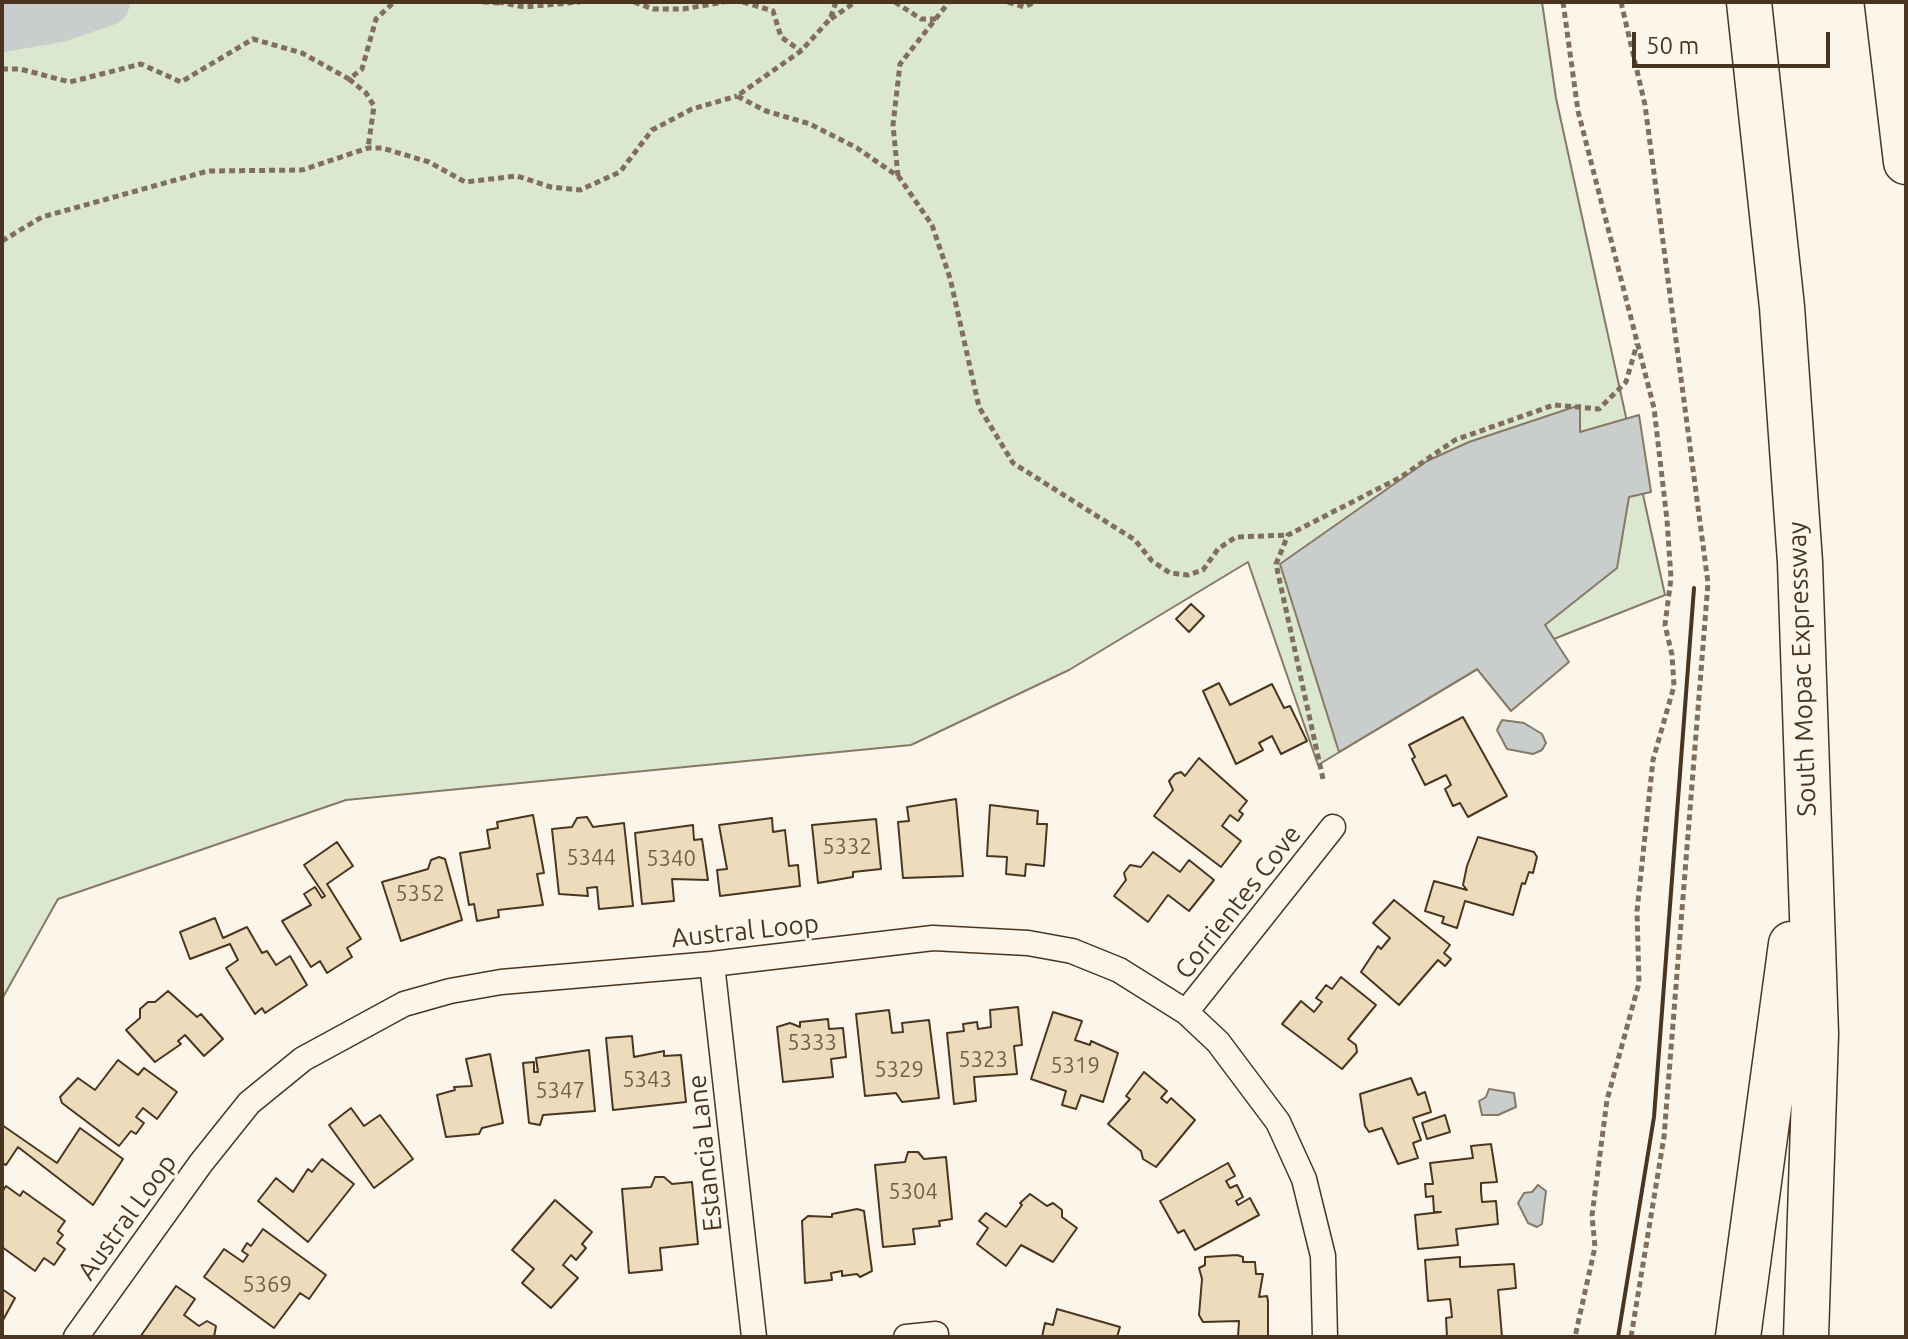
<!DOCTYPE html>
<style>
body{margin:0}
#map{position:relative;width:1908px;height:1339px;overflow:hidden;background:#fbf6e9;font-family:Ubuntu,sans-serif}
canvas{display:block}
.frame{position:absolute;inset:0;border:4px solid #4a3520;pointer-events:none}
.scale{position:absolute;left:1632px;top:32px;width:198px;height:36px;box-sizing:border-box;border:4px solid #4a3520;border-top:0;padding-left:10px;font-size:24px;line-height:28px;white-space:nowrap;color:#4a3520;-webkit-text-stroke:6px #fbf6e9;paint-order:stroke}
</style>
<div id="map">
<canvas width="1908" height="1339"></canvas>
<div class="frame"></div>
<div class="scale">50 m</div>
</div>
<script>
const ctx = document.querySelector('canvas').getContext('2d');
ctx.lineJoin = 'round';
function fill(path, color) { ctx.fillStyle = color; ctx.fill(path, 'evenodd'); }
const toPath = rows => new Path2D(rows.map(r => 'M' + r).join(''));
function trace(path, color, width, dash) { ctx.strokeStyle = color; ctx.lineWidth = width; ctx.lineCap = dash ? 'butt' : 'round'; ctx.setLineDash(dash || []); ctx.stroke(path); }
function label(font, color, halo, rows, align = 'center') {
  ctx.font = font + ' Ubuntu,sans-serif'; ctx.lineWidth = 6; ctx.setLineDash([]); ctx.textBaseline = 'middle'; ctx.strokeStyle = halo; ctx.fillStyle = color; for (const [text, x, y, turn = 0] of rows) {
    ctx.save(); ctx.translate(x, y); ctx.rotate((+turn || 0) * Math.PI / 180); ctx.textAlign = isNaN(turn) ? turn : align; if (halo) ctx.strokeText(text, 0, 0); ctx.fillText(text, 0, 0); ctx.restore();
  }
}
const green = toPath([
 [2,2,1542,2,1556,98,1665,595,1478,669,1318,765,1248,562,1069,670,911,745,346,800,58,899,2,999,2,2]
]);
const water = toPath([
 [1580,405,1580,432,1639,415,1651,492,1629,497,1617,568,1545,625,1569,662,1511,711,1477,669,1339,752,1280,564,1427,461,1469,442,1580,405],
 [1502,720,1524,723,1542,734,1546,743,1542,750,1533,754,1507,749,1497,730,1502,720],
 [1489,1089,1514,1093,1516,1107,1498,1115,1482,1115,1479,1101,1486,1097,1489,1089],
 [1538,1185,1546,1191,1542,1224,1537,1227,1528,1223,1518,1203,1524,1193,1532,1192,1538,1185]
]);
const river = toPath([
 [2,28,59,18,106,2]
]);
const building = toPath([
 [1191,604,1204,616,1189,632,1176,619,1191,604],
 [1219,683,1230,705,1272,684,1284,708,1290,706,1307,741,1281,754,1272,736,1259,743,1263,750,1236,764,1203,691,1219,683],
 [1463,717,1507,796,1468,817,1460,803,1453,806,1445,789,1451,785,1446,775,1425,785,1412,759,1415,757,1409,745,1463,717],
 [1199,758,1247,801,1239,811,1243,814,1238,821,1230,815,1222,826,1241,841,1221,867,1154,816,1173,790,1169,781,1175,774,1181,772,1185,776,1199,758],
 [956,799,963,876,903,878,898,822,909,821,907,807,956,799],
 [990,805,1038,811,1037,824,1047,824,1044,866,1026,864,1025,876,1006,874,1007,857,987,856,990,805],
 [533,815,544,873,537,874,543,905,498,910,499,917,477,921,474,904,469,905,460,853,490,848,487,830,498,828,497,822,533,815],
 [587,817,593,827,624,823,633,906,599,909,597,887,587,888,588,896,559,894,552,829,572,827,577,818,587,817],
 [772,818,773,832,785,830,789,866,798,865,800,886,720,896,717,870,727,869,719,825,772,818],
 [876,819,881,869,853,872,853,877,818,883,812,825,876,819],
 [693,825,694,840,702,839,708,880,672,879,674,901,642,904,635,833,693,825],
 [1478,837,1534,852,1537,857,1533,873,1529,872,1525,884,1522,883,1513,915,1465,901,1457,928,1442,923,1444,917,1425,911,1434,881,1467,890,1463,885,1467,866,1478,837],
 [337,842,353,866,327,884,361,939,347,948,352,957,327,973,320,961,311,967,282,921,311,905,304,894,315,887,322,898,325,896,304,865,337,842],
 [1153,852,1180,872,1189,860,1214,880,1189,911,1168,895,1148,922,1114,896,1126,880,1124,873,1130,865,1141,867,1153,852],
 [439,857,445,859,462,920,401,941,382,882,428,869,431,860,439,857],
 [1394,900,1450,945,1444,953,1451,959,1445,966,1438,960,1399,1005,1361,972,1378,946,1381,949,1390,938,1373,923,1394,900],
 [215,918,223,938,247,927,262,953,267,951,276,965,290,956,307,985,265,1013,262,1008,255,1014,226,968,238,960,230,944,190,959,180,932,215,918],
 [1341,977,1376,1005,1348,1039,1356,1045,1357,1052,1342,1069,1282,1024,1301,1001,1314,1012,1322,1002,1316,998,1326,985,1332,989,1341,977],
 [168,991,197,1017,201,1014,223,1039,204,1056,185,1035,178,1041,181,1044,155,1062,126,1030,140,1018,140,1009,148,1002,155,1002,168,991],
 [1018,1007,1022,1045,1014,1046,1017,1074,974,1077,976,1101,954,1104,947,1033,964,1031,963,1024,977,1022,978,1029,991,1027,990,1010,1018,1007],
 [889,1010,892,1033,903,1032,902,1023,929,1020,939,1098,902,1102,896,1093,865,1096,856,1014,889,1010],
 [1053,1012,1082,1021,1075,1040,1090,1045,1091,1041,1118,1053,1103,1102,1081,1095,1076,1109,1062,1105,1066,1091,1031,1079,1053,1012],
 [828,1019,829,1029,843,1028,846,1057,831,1059,833,1077,783,1082,777,1027,790,1023,800,1027,800,1022,828,1019],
 [632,1036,634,1057,664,1051,664,1056,681,1055,686,1102,613,1110,606,1038,632,1036],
 [589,1050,595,1111,543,1115,540,1125,529,1123,523,1063,534,1062,534,1072,538,1072,536,1058,589,1050],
 [490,1054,503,1123,482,1128,479,1134,446,1137,437,1095,455,1090,454,1087,472,1086,466,1059,490,1054],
 [118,1060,138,1075,144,1068,177,1092,157,1119,143,1108,136,1117,144,1123,136,1134,131,1131,119,1146,62,1103,60,1097,78,1078,95,1090,118,1060],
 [1144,1072,1167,1091,1161,1098,1167,1103,1171,1098,1195,1120,1156,1167,1143,1159,1141,1151,1108,1124,1130,1099,1126,1096,1144,1072],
 [1411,1078,1418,1095,1425,1092,1431,1112,1413,1118,1421,1140,1413,1143,1418,1158,1398,1164,1382,1128,1369,1132,1365,1126,1360,1094,1411,1078],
 [351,1108,364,1126,380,1115,413,1159,374,1188,329,1125,351,1108],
 [1445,1115,1450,1132,1427,1139,1422,1123,1445,1115],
 [2,1125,57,1163,80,1128,123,1159,93,1205,18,1147,6,1165,2,1163,2,1125],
 [1491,1144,1497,1182,1481,1183,1481,1191,1482,1202,1496,1201,1498,1224,1456,1229,1458,1245,1418,1249,1415,1215,1441,1212,1434,1212,1433,1196,1426,1197,1425,1184,1433,1184,1430,1163,1473,1158,1471,1146,1491,1144],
 [908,1152,918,1152,924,1159,946,1157,952,1219,939,1221,940,1226,913,1229,915,1244,883,1247,875,1165,905,1162,908,1152],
 [322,1159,354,1184,308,1242,258,1201,276,1178,293,1192,308,1169,312,1172,322,1159],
 [1228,1163,1235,1176,1226,1181,1230,1188,1237,1185,1243,1197,1236,1201,1238,1205,1250,1198,1259,1215,1195,1250,1184,1230,1178,1233,1160,1201,1228,1163],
 [655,1177,664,1177,672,1184,692,1182,698,1244,660,1248,662,1270,629,1273,622,1189,651,1187,655,1177],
 [6,1186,20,1196,23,1191,65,1221,58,1231,63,1235,57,1243,65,1249,54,1265,44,1258,35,1271,2,1247,2,1192,6,1186],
 [1030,1194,1047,1206,1053,1203,1062,1210,1062,1217,1077,1228,1053,1262,1021,1245,1006,1266,977,1244,988,1228,979,1221,986,1213,1006,1227,1022,1205,1020,1203,1030,1194],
 [555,1200,592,1232,582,1244,586,1248,576,1260,571,1255,563,1265,578,1278,551,1308,522,1283,534,1269,512,1250,555,1200],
 [857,1209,864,1211,872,1271,860,1277,857,1274,842,1276,842,1271,831,1273,832,1280,805,1283,802,1221,808,1216,832,1217,832,1214,857,1209],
 [263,1229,326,1275,309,1299,300,1293,274,1328,204,1277,224,1249,243,1262,248,1255,242,1251,247,1243,251,1246,263,1229],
 [1237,1255,1243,1257,1243,1262,1255,1262,1256,1274,1263,1274,1259,1297,1267,1296,1268,1301,1268,1337,1238,1337,1239,1321,1203,1322,1199,1315,1202,1279,1199,1268,1205,1265,1205,1257,1237,1255],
 [1460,1257,1460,1267,1514,1264,1516,1288,1498,1290,1502,1337,1447,1337,1446,1318,1452,1317,1450,1299,1428,1301,1425,1260,1460,1257],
 [176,1286,195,1299,184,1315,199,1326,207,1321,216,1326,214,1337,140,1337,176,1286],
 [2,1289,15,1298,2,1322,2,1289],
 [1057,1309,1120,1327,1117,1337,1042,1337,1045,1323,1053,1325,1057,1309]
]);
const path = toPath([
 [483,2,500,3],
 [498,2,524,7,580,2],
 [634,2,653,9,683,9,724,2],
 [743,2,773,11,781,37,801,51],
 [836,2,830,19,801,51,737,96,766,111,810,124,857,148,899,177,932,225,950,278,979,407,1013,463,1135,540,1152,561,1170,573,1188,575,1203,570,1218,549,1236,537,1288,535],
 [895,2,921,19,937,19],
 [1008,2,1024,7,1035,2],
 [1563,2,1578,111,1654,408,1667,520,1671,578,1665,625,1672,655,1674,686,1653,760,1637,911,1639,983,1607,1100,1592,1216,1595,1247,1575,1337],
 [1621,2,1645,105,1708,583,1664,1137,1631,1337],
 [831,19,855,2],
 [2,69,20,69,70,82,141,64,181,82,253,39,302,53,349,79,362,69,376,19,394,2],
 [349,79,366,93,374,106,368,148],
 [898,176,893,125,900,64,949,2],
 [2,241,42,217,208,171,302,170,368,148,382,148,429,162,465,182,517,176,551,187,580,190,620,172,652,130,692,109,737,96],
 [1323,779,1276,564,1288,535,1401,477,1455,440,1554,405,1599,409,1626,382,1637,344]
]);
const minor = toPath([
 [712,964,754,1337],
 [1186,1012,1333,827],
 [76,1337,201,1163,249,1103,303,1059,404,1004,450,991,501,982,712,964,933,938,1028,943,1072,951,1119,970,1186,1012,1218,1042,1278,1122,1304,1179,1323,1256,1325,1337],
 [906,1337,936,1334]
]);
const motorway = toPath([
 [1749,2,1782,307,1800,562,1816,1034,1806,1337],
 [1887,2,1906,162],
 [1738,1337,1791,944]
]);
const wall = toPath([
 [1618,1337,1654,1117,1694,588]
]);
const numberNames = [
 ["5332",847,847],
 ["5344",591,858],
 ["5340",671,859],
 ["5352",420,894],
 ["5333",812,1043],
 ["5323",983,1060],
 ["5319",1075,1066],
 ["5329",899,1070],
 ["5343",647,1080],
 ["5347",560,1091],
 ["5304",913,1192],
 ["5369",267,1285]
];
const streetNames = [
 ["South Mopac Expressway",1802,669,-92],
 ["Corrientes Cove",1238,902,-52],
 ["Austral Loop",745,931,-6],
 ["Estancia Lane",705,1153,-96],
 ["Austral Loop",127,1217,-54]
];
fill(green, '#dce7d0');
trace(green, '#887966', 2);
fill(water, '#c9cecd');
trace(water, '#887966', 2);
trace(river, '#c9cecd', 48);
fill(building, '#ecdcbc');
trace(building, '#4a3520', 2);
trace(minor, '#4a3520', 27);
trace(motorway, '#4a3520', 47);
trace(path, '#7f6f5c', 5, [6, 4]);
trace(minor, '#fbf6e9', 24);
trace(motorway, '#fbf6e9', 44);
trace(wall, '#4a3520', 4);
label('22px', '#725f47', null, numberNames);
label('26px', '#4a3520', '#fbf6e9', streetNames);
</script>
